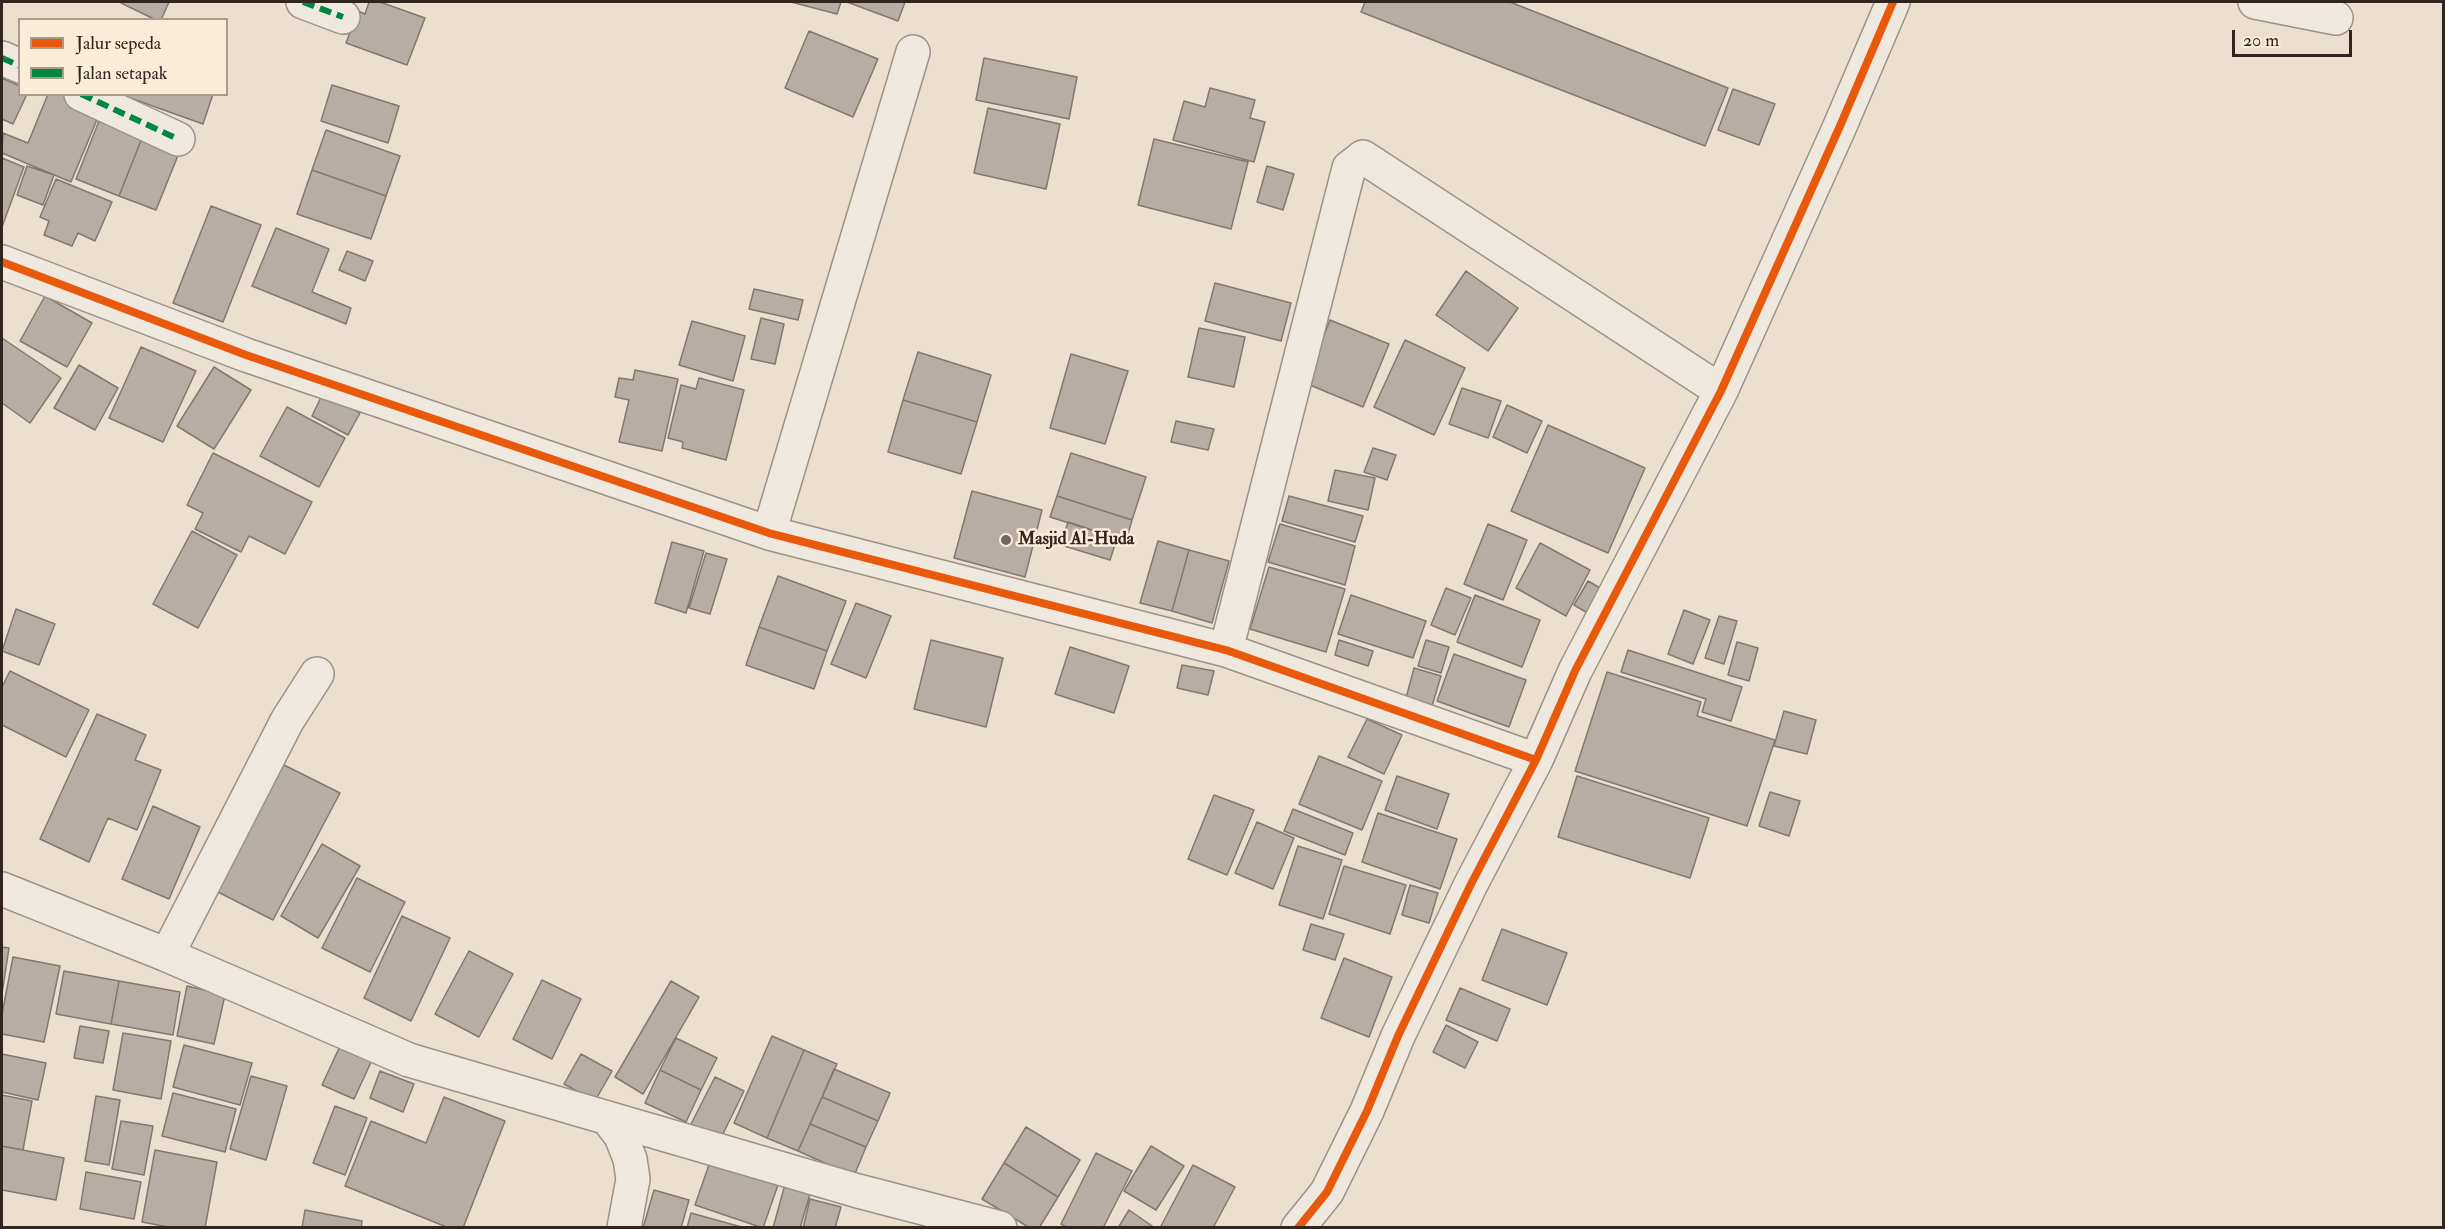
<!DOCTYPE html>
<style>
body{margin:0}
#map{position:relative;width:2445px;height:1229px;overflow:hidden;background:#ebdfce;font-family:"IM FELL Double Pica",serif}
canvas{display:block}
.frame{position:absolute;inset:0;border:3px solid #31251d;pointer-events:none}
.legend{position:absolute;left:18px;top:18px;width:210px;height:78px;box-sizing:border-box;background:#faecd7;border:2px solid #aa9c8d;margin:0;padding:8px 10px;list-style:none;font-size:18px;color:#31251d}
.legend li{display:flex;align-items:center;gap:12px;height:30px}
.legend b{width:30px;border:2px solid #aa9c8d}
.scale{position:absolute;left:2232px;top:30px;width:120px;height:27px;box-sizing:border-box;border:3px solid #31251d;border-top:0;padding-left:8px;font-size:18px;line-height:21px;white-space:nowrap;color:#31251d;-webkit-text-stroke:4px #faecd7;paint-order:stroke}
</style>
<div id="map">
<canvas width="2445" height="1229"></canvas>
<div class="frame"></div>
<ul class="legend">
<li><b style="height:8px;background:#e8590c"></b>Jalur sepeda</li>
<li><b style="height:8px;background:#00873e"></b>Jalan setapak</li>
</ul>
<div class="scale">20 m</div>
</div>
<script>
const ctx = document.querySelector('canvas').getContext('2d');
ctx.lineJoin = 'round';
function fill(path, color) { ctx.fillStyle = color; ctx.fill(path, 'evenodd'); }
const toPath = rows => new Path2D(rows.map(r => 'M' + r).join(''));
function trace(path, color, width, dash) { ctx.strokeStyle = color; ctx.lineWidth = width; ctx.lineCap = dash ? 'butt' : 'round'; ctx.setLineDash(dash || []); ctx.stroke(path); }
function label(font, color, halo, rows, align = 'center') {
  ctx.font = font + ' "IM FELL Double Pica",serif'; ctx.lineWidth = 5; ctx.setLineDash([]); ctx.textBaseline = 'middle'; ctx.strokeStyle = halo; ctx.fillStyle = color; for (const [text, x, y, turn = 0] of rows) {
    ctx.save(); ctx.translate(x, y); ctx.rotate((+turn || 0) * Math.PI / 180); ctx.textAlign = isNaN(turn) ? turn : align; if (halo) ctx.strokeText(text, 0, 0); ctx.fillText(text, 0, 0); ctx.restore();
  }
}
const building = toPath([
 [122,2,169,2,161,20,156,20,121,3,122,2],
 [369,2,380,2,425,18,407,65,346,43,358,11,365,14,369,2],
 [791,2,841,2,837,14,791,2],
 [847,2,905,2,898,21,847,2],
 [1365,2,1510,2,1728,88,1705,146,1361,12,1365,2],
 [809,31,878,59,853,117,785,88,809,31],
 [984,58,1077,77,1069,119,976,100,984,58],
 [2,78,20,86,20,94,27,94,13,124,2,119,2,78],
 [332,85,399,106,388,143,321,121,332,85],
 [1210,88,1255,100,1250,118,1265,122,1254,162,1173,140,1184,101,1205,107,1210,88],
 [1733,89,1775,104,1759,145,1718,130,1733,89],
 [48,94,62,94,101,110,71,182,2,153,3,133,28,143,48,94],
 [119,94,213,94,203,124,119,94],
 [988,108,1060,124,1046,189,974,173,988,108],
 [99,121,142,138,119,196,76,179,99,121],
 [326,130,400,156,386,196,312,170,326,130],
 [142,138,179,153,156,210,119,196,142,138],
 [1154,139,1248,162,1231,229,1138,205,1154,139],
 [2,158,24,167,2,227,2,158],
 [27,166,54,175,43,205,17,195,27,166],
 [1267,166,1294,174,1283,210,1257,202,1267,166],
 [312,170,386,196,371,239,297,214,312,170],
 [56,179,112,202,95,241,78,233,72,246,44,235,49,221,40,217,56,179],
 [211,206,261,225,223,322,173,303,211,206],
 [276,228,329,249,312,292,351,308,346,324,252,286,276,228],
 [347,251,373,261,365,281,339,270,347,251],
 [1466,271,1518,308,1488,351,1436,315,1466,271],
 [1215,283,1291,303,1281,341,1205,321,1215,283],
 [754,289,803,300,798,320,749,309,754,289],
 [45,296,92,323,67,367,20,341,45,296],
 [761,318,784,324,775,364,751,359,761,318],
 [1330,320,1389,344,1363,407,1305,383,1330,320],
 [692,321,745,336,733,381,679,365,692,321],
 [1199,328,1245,337,1234,387,1188,377,1199,328],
 [2,338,61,378,30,423,2,403,2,338],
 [1405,340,1465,368,1434,435,1374,407,1405,340],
 [141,347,196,371,163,442,109,418,141,347],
 [918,352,991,375,977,422,903,400,918,352],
 [1071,354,1128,371,1105,444,1050,428,1071,354],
 [79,365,118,388,95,430,54,408,79,365],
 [214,367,251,390,214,449,177,426,214,367],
 [635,370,678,379,662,451,619,442,629,400,615,397,619,378,633,380,635,370],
 [699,378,744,390,726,460,682,448,683,442,668,438,681,385,696,389,699,378],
 [1462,388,1501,401,1488,438,1449,424,1462,388],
 [323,393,360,413,348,435,312,416,323,393],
 [903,400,977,422,961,474,888,452,903,400],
 [1507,405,1542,421,1527,453,1493,437,1507,405],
 [287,407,345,438,319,487,260,456,287,407],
 [1176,421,1214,429,1208,450,1171,442,1176,421],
 [1548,425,1645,468,1608,553,1511,511,1548,425],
 [1373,448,1396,455,1387,480,1364,472,1373,448],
 [213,453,312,502,285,554,249,536,241,552,195,529,203,513,187,505,213,453],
 [1071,453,1146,477,1132,520,1057,496,1071,453],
 [1335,470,1375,478,1368,510,1328,501,1335,470],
 [972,491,1042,510,1025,577,954,558,972,491],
 [1057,496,1132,520,1126,541,1050,517,1057,496],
 [1289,496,1363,516,1355,542,1282,521,1289,496],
 [1068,522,1117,538,1110,560,1061,545,1068,522],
 [1280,524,1355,546,1345,585,1268,562,1280,524],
 [1488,524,1527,540,1503,600,1464,584,1488,524],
 [192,531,237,555,198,628,153,604,192,531],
 [1158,541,1189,550,1172,611,1140,603,1158,541],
 [672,542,704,551,686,613,655,603,672,542],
 [1540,543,1590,570,1566,616,1516,588,1540,543],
 [1189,550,1229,561,1212,623,1172,611,1189,550],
 [706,553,727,559,710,614,689,608,706,553],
 [1269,567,1345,589,1326,652,1250,629,1269,567],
 [778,576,846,601,827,651,759,627,778,576],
 [1588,581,1605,591,1591,615,1574,605,1588,581],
 [1446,588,1471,598,1455,635,1431,625,1446,588],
 [1351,595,1426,621,1413,658,1338,634,1351,595],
 [1475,595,1540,620,1522,667,1457,642,1475,595],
 [856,603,891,616,866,678,831,664,856,603],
 [16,609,55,624,39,665,2,651,16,609],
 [1684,610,1710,620,1693,664,1668,654,1684,610],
 [1719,616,1737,621,1724,664,1705,658,1719,616],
 [759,627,827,651,814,689,746,665,759,627],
 [931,640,1003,658,986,727,914,709,931,640],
 [1339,640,1373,651,1368,666,1335,655,1339,640],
 [1426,640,1449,647,1441,673,1418,666,1426,640],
 [1737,642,1758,648,1749,681,1728,675,1737,642],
 [1070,647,1129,666,1114,713,1055,694,1070,647],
 [1628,650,1742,687,1731,721,1702,712,1706,699,1621,672,1628,650],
 [1454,654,1526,680,1509,727,1437,701,1454,654],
 [1182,665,1214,671,1208,695,1177,688,1182,665],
 [1414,668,1441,676,1432,706,1406,698,1414,668],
 [10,671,89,710,66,757,2,725,2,687,10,671],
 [1607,672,1701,702,1697,716,1775,740,1747,826,1575,771,1607,672],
 [1784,711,1816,720,1807,754,1774,746,1784,711],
 [97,714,146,735,135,760,161,770,137,830,108,818,89,862,40,839,97,714],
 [1367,719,1402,735,1384,774,1348,757,1367,719],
 [1319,756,1382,781,1362,830,1299,804,1319,756],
 [282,764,340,793,273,920,216,891,282,764],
 [1397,776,1449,794,1437,829,1385,810,1397,776],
 [1577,776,1709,818,1690,878,1558,837,1577,776],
 [1770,792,1800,801,1789,836,1759,826,1770,792],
 [1214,795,1254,810,1227,875,1188,859,1214,795],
 [153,806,200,827,169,899,122,879,153,806],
 [1293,809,1353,833,1345,855,1284,831,1293,809],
 [1378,813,1457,839,1440,889,1362,862,1378,813],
 [1257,822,1294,838,1273,889,1235,873,1257,822],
 [322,844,360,866,318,938,281,916,322,844],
 [1298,846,1342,860,1323,919,1279,905,1298,846],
 [1344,866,1406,885,1390,934,1329,914,1344,866],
 [357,878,405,902,370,972,322,948,357,878],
 [1410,885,1438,893,1429,923,1402,915,1410,885],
 [402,916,450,938,411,1021,364,998,402,916],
 [1311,924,1344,934,1335,960,1303,950,1311,924],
 [1502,929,1567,953,1547,1005,1482,980,1502,929],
 [2,947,9,948,2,994,2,947],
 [469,951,513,974,479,1037,435,1014,469,951],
 [13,957,60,966,44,1042,2,1034,2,1014,13,957],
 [1344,958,1392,977,1369,1037,1321,1018,1344,958],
 [64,971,119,981,111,1024,56,1014,64,971],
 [542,980,581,999,552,1059,513,1039,542,980],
 [119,981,180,992,173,1035,111,1024,119,981],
 [671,981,699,997,643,1094,615,1077,671,981],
 [187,986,225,995,214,1044,177,1036,187,986],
 [1460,988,1510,1009,1497,1041,1446,1020,1460,988],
 [1446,1025,1478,1042,1465,1068,1433,1052,1446,1025],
 [80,1026,109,1031,103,1063,74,1058,80,1026],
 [123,1033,171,1041,161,1099,113,1090,123,1033],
 [772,1036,804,1050,767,1138,734,1123,772,1036],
 [676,1038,717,1058,701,1090,660,1070,676,1038],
 [184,1045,252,1063,240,1105,173,1087,184,1045],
 [340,1046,372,1060,354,1099,322,1085,340,1046],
 [804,1050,837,1064,798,1151,767,1138,804,1050],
 [2,1054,46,1063,38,1100,2,1092,2,1054],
 [581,1054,612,1071,595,1101,564,1084,581,1054],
 [834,1069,890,1093,878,1121,822,1097,834,1069],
 [660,1070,701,1090,686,1122,645,1103,660,1070],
 [380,1071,414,1084,403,1112,370,1098,380,1071],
 [251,1076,287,1086,266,1160,230,1149,251,1076],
 [715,1077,744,1091,720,1140,690,1126,715,1077],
 [173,1093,236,1109,225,1152,162,1136,173,1093],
 [2,1095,32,1101,23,1150,2,1146,2,1095],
 [96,1096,120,1100,109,1165,85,1161,96,1096],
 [444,1097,505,1121,463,1228,449,1228,345,1186,371,1121,426,1143,444,1097],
 [822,1097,878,1121,866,1147,810,1124,822,1097],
 [335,1106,367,1118,345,1175,313,1163,335,1106],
 [121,1121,153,1126,144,1175,112,1169,121,1121],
 [810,1124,866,1147,854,1176,798,1151,810,1124],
 [1026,1127,1080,1160,1058,1197,1004,1163,1026,1127],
 [2,1146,64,1158,56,1200,2,1190,2,1146],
 [1151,1146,1184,1166,1156,1210,1124,1191,1151,1146],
 [155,1150,217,1162,205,1228,174,1228,142,1222,155,1150],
 [1096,1153,1132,1171,1103,1228,1068,1228,1061,1224,1096,1153],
 [711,1159,779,1182,763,1228,695,1205,711,1159],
 [1004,1163,1058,1197,1039,1228,1030,1228,982,1199,1004,1163],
 [1193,1165,1235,1187,1213,1228,1160,1228,1193,1165],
 [86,1172,141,1182,134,1219,80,1209,86,1172],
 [787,1177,813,1184,800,1228,773,1228,787,1177],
 [654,1190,689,1200,681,1228,643,1228,654,1190],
 [810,1199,841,1207,835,1228,803,1228,810,1199],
 [305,1210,362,1221,361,1228,302,1228,305,1210],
 [1129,1210,1155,1228,1118,1228,1129,1210],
 [691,1213,745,1228,687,1228,691,1213]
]);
const minor = toPath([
 [303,2,343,17],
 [2255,2,2336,18],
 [2,58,20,66],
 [81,94,178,139],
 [2,262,246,355,769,533,1226,650,1536,760],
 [769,533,913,52],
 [1226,650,1349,168,1363,157,1721,391],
 [2,889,167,955,409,1060,858,1191,1000,1228],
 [167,955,287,721,317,674],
 [608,1119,621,1136,630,1159,633,1179,624,1228],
 [1298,1228,1327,1192,1367,1111,1398,1036,1471,884,1536,760,1575,671,1721,391,1840,126,1893,2]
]);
const quiet = toPath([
 [303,2,343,17],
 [2,58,20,66],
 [81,94,178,139]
]);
const cycleway = toPath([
 [2,262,246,355,769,533,1226,650,1536,760],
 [1298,1228,1327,1192,1367,1111,1398,1036,1471,884,1536,760,1575,671,1721,391,1840,126,1893,2]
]);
const markers = [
 [1006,540,6,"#72665b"]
];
const poiNames = [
 ["Masjid Al-Huda",1018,540]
];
fill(building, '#b7aea3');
trace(building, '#817970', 1.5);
trace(minor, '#9b9388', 36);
trace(minor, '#eee8df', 33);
trace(quiet, '#00873e', 6, [12, 6]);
trace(cycleway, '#e8590c', 8);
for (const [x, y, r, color] of markers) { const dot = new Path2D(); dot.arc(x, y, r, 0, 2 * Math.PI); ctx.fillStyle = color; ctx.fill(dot); trace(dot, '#faecd7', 2); }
label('bold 18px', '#31251d', '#faecd7', poiNames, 'left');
</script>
